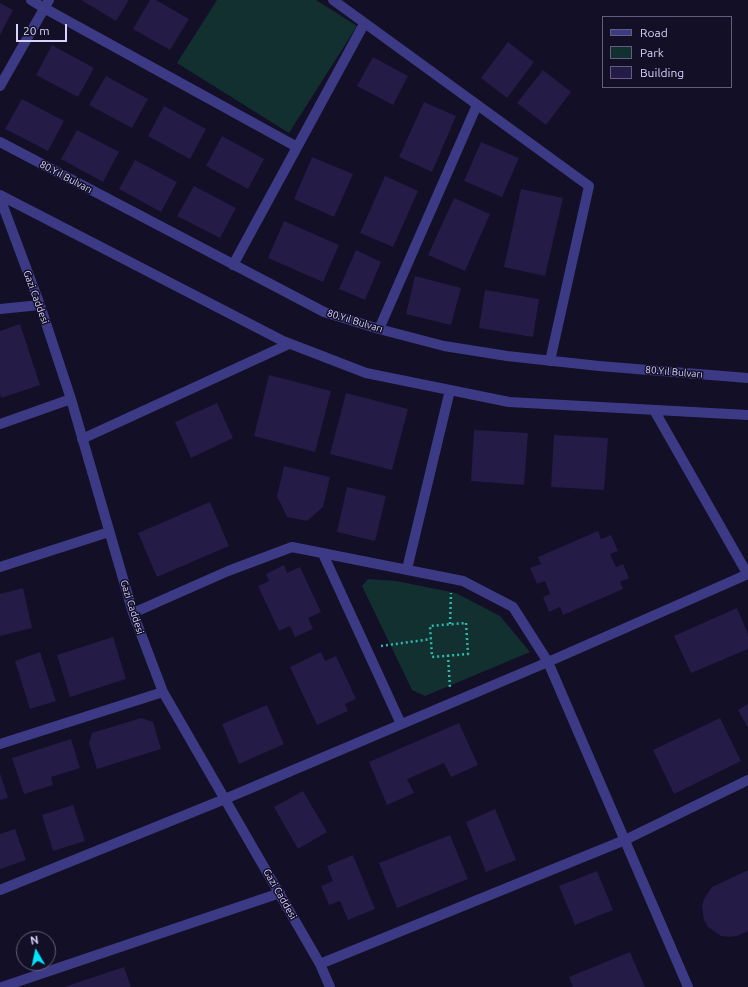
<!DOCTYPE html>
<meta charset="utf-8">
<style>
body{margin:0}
#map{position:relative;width:748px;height:987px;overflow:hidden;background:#130f26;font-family:Ubuntu,sans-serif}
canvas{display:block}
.legend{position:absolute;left:602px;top:16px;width:130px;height:72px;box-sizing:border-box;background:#130f26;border:1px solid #625e7d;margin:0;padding:5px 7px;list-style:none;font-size:12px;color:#d9d4ff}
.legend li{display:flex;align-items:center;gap:8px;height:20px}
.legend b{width:20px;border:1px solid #625e7d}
.north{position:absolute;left:16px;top:931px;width:40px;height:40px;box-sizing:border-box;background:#130f26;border:1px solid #625e7d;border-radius:50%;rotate:351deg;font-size:11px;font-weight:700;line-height:16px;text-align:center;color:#d9d4ff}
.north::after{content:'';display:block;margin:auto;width:14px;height:18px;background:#00e5ff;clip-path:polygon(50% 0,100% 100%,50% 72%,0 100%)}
.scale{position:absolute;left:16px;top:24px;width:51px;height:18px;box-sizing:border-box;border:2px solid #d9d4ff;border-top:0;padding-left:5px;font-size:12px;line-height:14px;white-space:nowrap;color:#d9d4ff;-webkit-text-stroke:3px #130f26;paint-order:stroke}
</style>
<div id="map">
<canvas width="748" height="987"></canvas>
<ul class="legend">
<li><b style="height:5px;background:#3d3a85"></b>Road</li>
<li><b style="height:11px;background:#12302f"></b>Park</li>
<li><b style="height:11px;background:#241b47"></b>Building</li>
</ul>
<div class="north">N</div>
<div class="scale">20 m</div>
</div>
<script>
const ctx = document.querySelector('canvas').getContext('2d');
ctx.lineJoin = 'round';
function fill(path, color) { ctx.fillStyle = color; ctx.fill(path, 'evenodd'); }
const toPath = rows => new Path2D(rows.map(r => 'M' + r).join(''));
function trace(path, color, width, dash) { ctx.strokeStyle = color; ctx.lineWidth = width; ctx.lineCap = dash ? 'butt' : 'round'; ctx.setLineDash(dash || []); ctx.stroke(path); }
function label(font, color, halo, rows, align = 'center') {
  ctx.font = font + ' Ubuntu,sans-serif'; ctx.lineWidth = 3; ctx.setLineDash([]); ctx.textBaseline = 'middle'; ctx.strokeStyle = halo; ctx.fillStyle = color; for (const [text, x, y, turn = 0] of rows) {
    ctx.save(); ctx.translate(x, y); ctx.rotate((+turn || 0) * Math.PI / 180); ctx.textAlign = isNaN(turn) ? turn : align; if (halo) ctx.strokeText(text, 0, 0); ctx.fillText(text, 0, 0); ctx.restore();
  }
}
const green = toPath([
 [217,0,316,0,357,26,289,133,177,63],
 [368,579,396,581,456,593,500,616,530,652,425,696,412,690,362,586]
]);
const building = toPath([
 [81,0,129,0,116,21],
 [150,0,156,0,189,19,170,50,133,29],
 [0,3,13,10,0,35],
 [508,42,534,62,507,98,481,78],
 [52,45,94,68,78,97,36,75],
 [373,57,408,76,393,105,357,86],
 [543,70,571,92,546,125,517,103],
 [106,76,148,99,132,128,89,105],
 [22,99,64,121,48,151,5,129],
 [424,102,456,116,432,172,399,157],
 [164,106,206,129,190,159,148,136],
 [77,130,119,152,103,182,61,159],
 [222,136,264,159,248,189,206,166],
 [481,142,519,158,502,197,464,181],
 [312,157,353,174,334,217,294,199],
 [135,160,177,182,161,212,119,189],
 [385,176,418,191,393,247,360,233],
 [194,186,236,208,220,238,177,216],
 [521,189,563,198,545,276,504,267],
 [454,198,490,214,465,271,428,255],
 [284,221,339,245,323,282,268,258],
 [356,250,381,262,365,300,339,289],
 [415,276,461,288,451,325,406,314],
 [485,290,539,299,533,337,479,328],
 [20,324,40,385,1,398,0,394,0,331],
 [269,375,331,391,315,452,254,436],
 [346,393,408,409,392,470,330,454],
 [217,403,233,438,191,458,175,422],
 [474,430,528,433,524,485,471,481],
 [554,435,608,438,604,490,551,487],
 [284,466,330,477,323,507,307,521,287,517,277,496],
 [347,487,386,496,375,541,337,532],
 [210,502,229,546,157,577,138,533],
 [598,531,601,539,611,535,618,551,610,554,616,567,623,564,629,578,620,582,623,589,563,615,560,607,549,612,543,597,550,594,545,581,537,584,530,568,541,564,538,557],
 [284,565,287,573,300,567,321,612,308,618,313,629,295,637,290,626,279,631,258,586,269,581,266,574],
 [23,588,32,628,0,636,0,594],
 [737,608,748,634,748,649,691,673,674,636],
 [113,637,126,679,70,697,57,655],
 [40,652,56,701,30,709,15,661],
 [321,652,325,661,336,656,356,699,345,704,348,711,317,725,290,667],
 [748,704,748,728,738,710],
 [267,705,284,744,239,764,222,724],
 [141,718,153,722,161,749,97,769,89,743,92,733],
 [720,718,741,761,674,794,653,750],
 [459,723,478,765,451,777,444,763,407,779,414,793,387,805,369,762],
 [71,739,80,768,51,777,53,785,24,794,12,758],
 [0,773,8,798,0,800],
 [303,791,327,832,298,849,274,807],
 [73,805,85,841,53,851,42,815],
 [495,809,516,860,486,872,466,822],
 [15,829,26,860,0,869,0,834],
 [450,835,468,879,397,908,379,863],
 [353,855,375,909,348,920,340,901,329,905,321,886,333,881,327,866],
 [597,871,613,910,575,925,559,886],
 [746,871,748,871,748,931,737,936,729,937,721,936,708,927,704,920,702,906,704,899,712,887],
 [630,952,645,987,573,987,569,977],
 [124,967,131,987,64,987]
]);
const path = toPath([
 [466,623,468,654,432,657,430,626,466,623],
 [450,624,451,593],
 [381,646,431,639],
 [448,655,450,689]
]);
const minor = toPath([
 [31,0,44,8,297,147],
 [333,0,589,186,550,361],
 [0,86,49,0],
 [0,142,324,312,379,329,444,346,507,356,599,366,748,378],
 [0,195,283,341,366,373,509,402,748,415],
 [0,198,40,305,71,399,133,613,163,692,320,964,330,987],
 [233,265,364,24],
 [0,309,40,305],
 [379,329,477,105],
 [654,410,748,575],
 [0,424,71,399],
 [82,439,289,344],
 [323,554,401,724],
 [0,567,109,532],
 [407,569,450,390],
 [133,613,228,571,292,547,463,581,513,607,548,662,688,987],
 [0,744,163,692],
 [0,890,225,799,548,662,748,574],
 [320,964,625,840,748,780],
 [2,987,280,893]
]);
const streetNames = [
 ["80.Yıl Bulvarı",66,177,28],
 ["Gazi Caddesi",36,297,70],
 ["80.Yıl Bulvarı",355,321,17],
 ["80.Yıl Bulvarı",674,372,5],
 ["Gazi Caddesi",132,607,72],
 ["Gazi Caddesi",280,894,60]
];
fill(green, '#12302f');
fill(building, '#241b47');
trace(path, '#2fb8b0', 2.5, [2, 3]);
trace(minor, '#3d3a85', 10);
label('10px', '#d9d4ff', '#130f26', streetNames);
</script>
